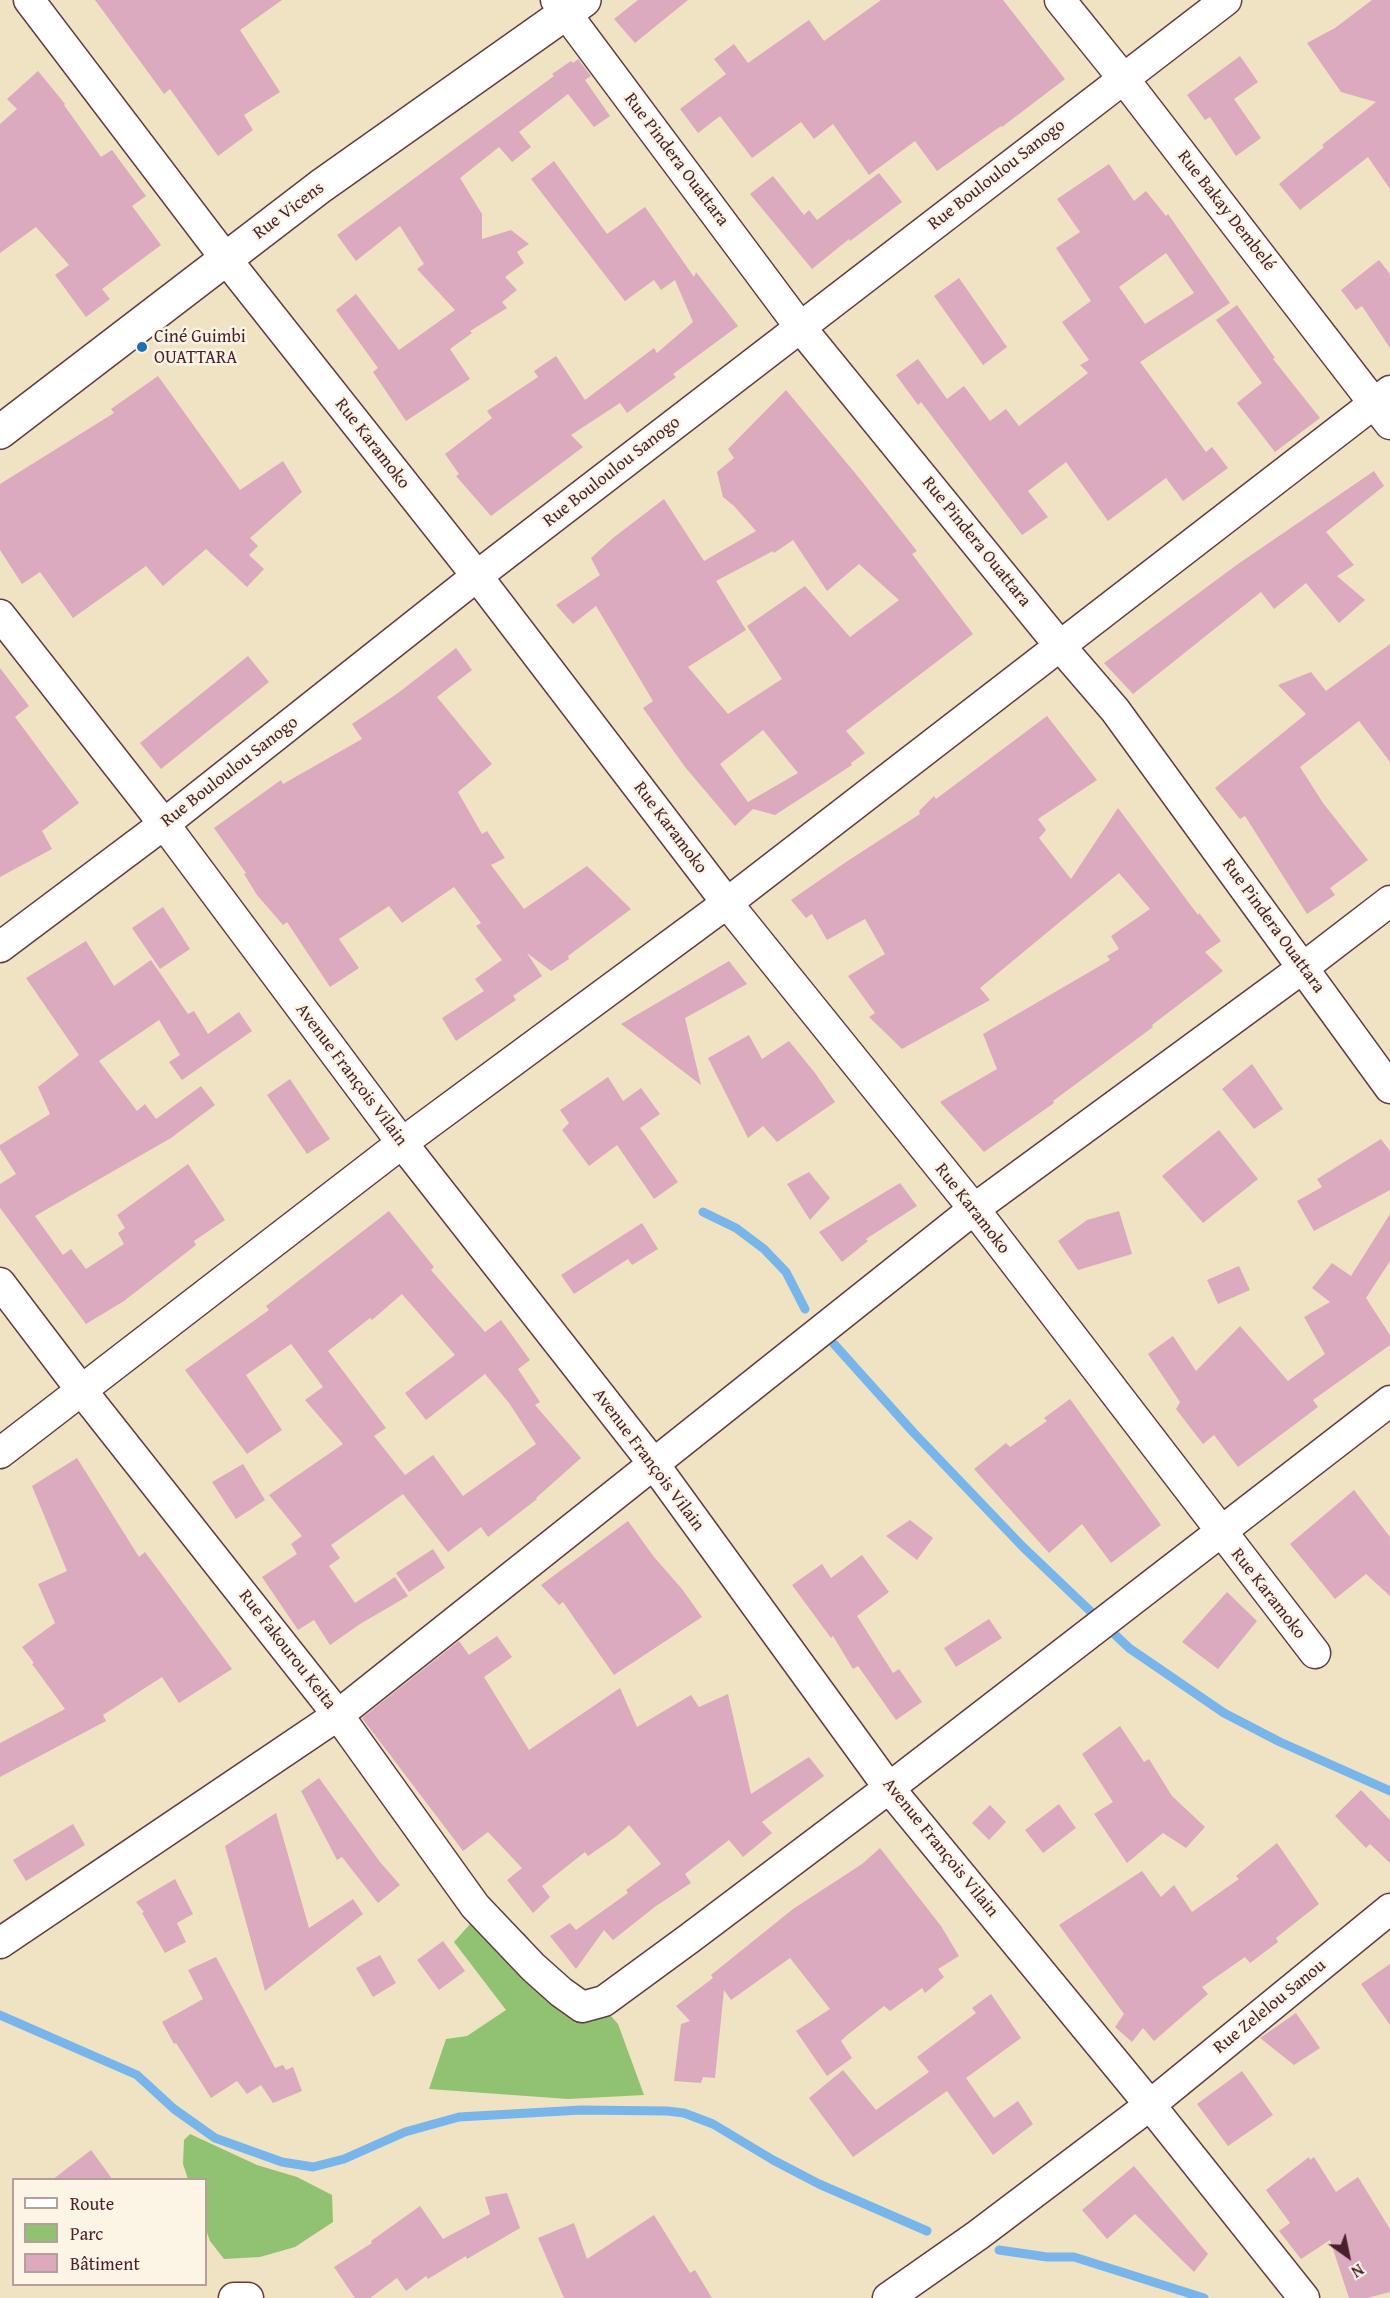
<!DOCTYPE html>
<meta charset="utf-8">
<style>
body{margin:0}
#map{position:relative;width:1390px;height:2298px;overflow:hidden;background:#efe3c4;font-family:"Gentium Book Plus",serif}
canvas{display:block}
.legend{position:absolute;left:12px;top:2178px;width:195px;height:108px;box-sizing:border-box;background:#fcf5e5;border:2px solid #b59f9b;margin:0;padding:8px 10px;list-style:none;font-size:18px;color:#4a1f2b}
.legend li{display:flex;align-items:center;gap:12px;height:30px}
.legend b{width:30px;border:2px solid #b59f9b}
.north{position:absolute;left:1318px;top:2226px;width:60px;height:60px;-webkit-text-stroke:4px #fcf5e5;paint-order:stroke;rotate:147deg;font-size:16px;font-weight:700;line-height:24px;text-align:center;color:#4a1f2b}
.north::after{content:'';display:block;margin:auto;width:21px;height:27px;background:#4a1f2b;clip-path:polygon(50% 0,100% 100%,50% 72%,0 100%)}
</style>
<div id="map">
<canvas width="1390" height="2298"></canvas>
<ul class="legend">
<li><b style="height:8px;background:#fff"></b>Route</li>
<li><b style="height:16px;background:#91c272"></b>Parc</li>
<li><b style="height:16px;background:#dbaabe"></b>Bâtiment</li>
</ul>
<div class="north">N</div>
</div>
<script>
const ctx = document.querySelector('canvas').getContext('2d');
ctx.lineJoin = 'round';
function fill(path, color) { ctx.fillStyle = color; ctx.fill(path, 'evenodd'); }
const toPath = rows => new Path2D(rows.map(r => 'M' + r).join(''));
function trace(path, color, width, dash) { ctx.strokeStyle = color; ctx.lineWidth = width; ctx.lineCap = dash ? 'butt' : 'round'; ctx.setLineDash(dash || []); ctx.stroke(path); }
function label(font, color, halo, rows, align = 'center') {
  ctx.font = font + ' "Gentium Book Plus",serif'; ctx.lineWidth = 5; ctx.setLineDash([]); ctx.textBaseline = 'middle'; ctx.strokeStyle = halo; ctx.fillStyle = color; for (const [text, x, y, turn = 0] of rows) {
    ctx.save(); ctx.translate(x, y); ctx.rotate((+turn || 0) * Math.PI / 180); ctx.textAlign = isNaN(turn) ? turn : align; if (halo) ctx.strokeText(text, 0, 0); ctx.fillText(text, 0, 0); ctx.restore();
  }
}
const green = toPath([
 [486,1906,525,1934,564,1983,596,1999,618,2024,644,2095,568,2099,429,2089,446,2039,467,2036,506,2010,454,1942],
 [190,2134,257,2165,297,2177,332,2195,333,2222,295,2247,260,2257,224,2259,210,2241,206,2230,206,2180,188,2179,183,2164,184,2140]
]);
const stream = toPath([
 [703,1212,736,1228,764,1249,786,1272,805,1309],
 [834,1344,913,1432,1023,1547,1129,1648,1224,1713,1280,1742,1390,1791],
 [0,2015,137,2075,174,2109,215,2138,282,2162,313,2167,344,2159,405,2132,459,2117,581,2110,667,2111,684,2113,713,2124,773,2160,819,2184,927,2231],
 [999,2250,1047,2257,1074,2257,1204,2298]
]);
const building = toPath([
 [95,0,282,0,240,30,280,92,244,115,253,130,218,156,170,89,164,94],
 [638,0,688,0,635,43,614,19],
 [881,0,1003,0,1065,79,1002,127,1001,126,937,171,915,141,869,175,833,124,814,139,801,122,752,158,720,116,698,133,680,109,726,74,714,59,734,44,748,63,809,20,824,41],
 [1372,0,1390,0,1390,189,1368,157,1300,210,1279,184,1324,147,1322,145,1376,102,1341,92,1307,43,1335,28],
 [1240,56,1258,82,1234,99,1261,138,1236,156,1210,117,1205,120,1187,95],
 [578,59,591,76,585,80,610,116,594,127,568,94,519,132,531,147,512,162,499,147,460,178,482,214,482,239,511,230,529,244,517,252,524,263,505,277,517,290,502,302,507,308,470,331,472,333,450,349,470,379,406,421,373,372,378,368,336,310,356,294,399,350,455,310,417,269,424,264,400,226,356,261,337,235,554,76,552,74,571,61,573,63],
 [38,71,65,104,64,105,101,157,112,150,146,196,132,206,161,245,102,289,110,299,86,317,55,275,69,265,36,227,0,253,0,124,17,109,7,99],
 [554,161,607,234,645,207,694,277,696,272,738,326,673,374,676,377,627,413,620,403,571,435,583,447,491,516,456,476,459,474,445,454,492,418,487,411,538,377,534,371,556,356,585,400,654,348,657,353,693,322,675,280,661,290,654,280,625,301,531,179],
 [1109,164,1134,201,1146,191,1166,216,1168,214,1230,303,1140,362,1206,452,1212,447,1228,468,1183,501,1166,478,1108,521,1066,462,1028,491,1048,517,1022,535,921,402,918,405,896,375,918,359,947,399,964,386,990,421,1006,409,1019,426,1088,373,1080,365,1089,360,1062,322,1091,301,1056,248,1080,232,1057,199],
 [1166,253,1194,293,1145,324,1119,287],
 [879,173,902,202,850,241,849,239,812,269,750,194,773,176,804,215,809,210,817,220],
 [1379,260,1390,274,1390,348,1362,306,1356,310,1341,290],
 [959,278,1007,347,983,365,934,296],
 [1237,305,1275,358,1273,359,1320,418,1275,452,1237,403,1262,383,1216,320],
 [158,376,240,490,283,461,302,492,250,538,258,546,249,555,264,569,247,587,206,549,163,586,146,566,73,618,40,572,22,584,0,550,0,484,114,413,111,409],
 [786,390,860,479,917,551,912,554,973,634,846,731,865,753,851,763,852,765,775,815,753,809,735,826,685,767,643,708,653,701,596,606,573,624,556,605,600,575,591,558,613,538,664,499,704,561,756,531,734,506,723,497,717,472,734,458,728,449],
 [793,540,827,591,859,564,899,600,850,637,805,586,747,626,782,679,728,714,688,667,746,630,716,581,773,551,774,553],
 [763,730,798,773,748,802,720,764],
 [1374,471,1384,486,1326,532,1354,565,1337,576,1365,600,1339,623,1306,583,1274,609,1261,592,1133,694,1104,663,1238,564],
 [1390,644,1390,762,1359,721,1300,767,1323,803,1368,860,1330,888,1335,895,1307,914,1245,816,1240,819,1215,788,1306,714,1278,685,1311,672,1326,691],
 [456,648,472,670,437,697,492,764,458,792,482,834,487,831,505,858,491,865,524,909,587,866,631,909,568,956,569,959,551,971,527,953,542,976,513,996,516,1000,456,1041,442,1018,484,991,475,979,502,960,476,926,481,923,454,887,402,923,389,906,339,939,359,968,330,987,287,922,283,925,257,895,244,874,246,873,214,828,281,780,283,784,362,739,352,724,398,693],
 [248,656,269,682,161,769,140,743],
 [0,668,29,706,15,717,79,803,42,831,52,849,0,877],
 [1047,716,1097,780,1038,819,1046,830,1039,838,1071,879,1118,808,1198,915,1199,913,1221,941,1205,952,1223,971,1152,1025,1153,1027,1053,1101,1054,1103,984,1152,940,1102,997,1069,983,1034,1110,960,1107,956,1119,949,1111,936,1150,909,1119,873,980,988,990,1000,902,1049,869,1017,875,1013,848,976,885,954,865,919,827,940,812,914,806,918,791,900,846,862,920,814,919,811,934,796,936,799],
 [163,907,190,949,160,969,132,928],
 [86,941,114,986,151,960,188,1014,194,1011,208,1034,239,1012,252,1031,182,1080,169,1062,180,1055,159,1020,99,1061,137,1111,145,1104,156,1119,201,1086,215,1105,171,1138,35,1216,63,1255,71,1249,86,1269,124,1244,118,1233,125,1228,117,1215,188,1164,225,1220,194,1241,196,1245,124,1301,86,1324,0,1208,0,1184,16,1174,0,1149,0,1145,50,1114,38,1087,79,1055,26,978],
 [729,961,747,984,685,1018,701,1085,621,1024],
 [749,1035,762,1059,789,1041,815,1073,835,1102,777,1142,763,1126,748,1138,708,1058],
 [1252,1064,1283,1109,1254,1129,1222,1089],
 [608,1077,623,1101,641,1088,660,1114,640,1128,678,1182,654,1199,617,1145,589,1166,562,1130,569,1123,560,1110],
 [290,1079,330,1139,307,1154,267,1095],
 [1219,1130,1258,1179,1203,1223,1162,1176],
 [1381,1139,1390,1151,1390,1190,1314,1231,1297,1201,1322,1187,1317,1179],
 [809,1172,830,1198,810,1220,787,1184],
 [900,1183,917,1206,866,1239,868,1241,842,1262,819,1232],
 [389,1211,434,1267,431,1270,485,1332,501,1320,530,1360,518,1369,540,1402,535,1405,581,1458,536,1498,537,1499,488,1537,481,1527,448,1552,403,1494,331,1545,340,1558,329,1566,355,1603,395,1577,408,1596,360,1624,330,1645,314,1620,298,1630,262,1577,297,1554,291,1544,302,1536,269,1495,343,1444,305,1400,323,1387,291,1344,246,1375,282,1430,247,1454,185,1370,269,1310,266,1306],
 [402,1294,455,1355,405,1393,426,1420,485,1374,509,1403,536,1444,463,1496,433,1455,405,1475,374,1436,386,1428,328,1351,370,1318,372,1320],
 [1119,1211,1132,1254,1078,1270,1058,1241,1087,1220],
 [1390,1214,1390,1261,1366,1298,1390,1335,1390,1345,1313,1400,1318,1407,1238,1467,1214,1435,1203,1444,1176,1409,1180,1402,1148,1354,1173,1336,1196,1371,1240,1326,1288,1381,1325,1354,1304,1317,1330,1302,1312,1288,1332,1263,1351,1276],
 [642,1223,658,1249,632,1265,628,1259,574,1294,561,1275],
 [1239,1266,1250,1290,1218,1304,1207,1280],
 [1070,1399,1161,1525,1111,1563,1082,1524,1049,1553,974,1469,1006,1443,1010,1447,1047,1421,1044,1418],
 [77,1458,139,1557,145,1552,232,1669,179,1703,162,1677,103,1715,106,1721,0,1777,0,1743,65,1709,32,1664,34,1663,22,1647,55,1623,38,1584,67,1571,32,1486],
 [243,1464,265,1500,236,1519,212,1482],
 [1354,1490,1390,1537,1390,1596,1366,1574,1335,1599,1290,1544],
 [910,1520,933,1538,917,1560,886,1536],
 [628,1521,654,1557,682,1589,702,1617,614,1675,563,1602,559,1605,541,1585],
 [433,1549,445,1568,409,1592,396,1573],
 [862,1555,889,1592,857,1616,893,1673,899,1669,922,1702,896,1720,858,1666,853,1669,833,1636,831,1638,792,1585,822,1564,831,1578],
 [1227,1592,1257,1621,1218,1669,1182,1642],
 [989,1619,1002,1638,956,1667,944,1648],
 [497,1636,512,1657,484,1677,529,1750,620,1688,637,1727,691,1695,699,1707,728,1694,751,1794,809,1757,824,1776,762,1822,772,1833,743,1857,729,1840,685,1874,691,1883,656,1906,613,1940,604,1930,576,1969,550,1936,570,1923,576,1930,628,1893,626,1890,661,1864,629,1825,617,1836,588,1856,585,1852,542,1886,550,1897,533,1913,507,1880,522,1868,488,1832,463,1851,362,1718,459,1641,469,1655],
 [1120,1726,1144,1762,1149,1759,1172,1796,1205,1827,1186,1848,1163,1833,1127,1863,1094,1814,1113,1802,1082,1754],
 [319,1778,380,1862,400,1885,378,1903,342,1857,337,1860,301,1791],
 [1361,1790,1390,1820,1390,1863,1370,1844,1366,1848,1335,1816],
 [1059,1804,1076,1828,1043,1853,1025,1830],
 [990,1805,1006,1822,989,1840,972,1823],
 [276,1813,309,1928,353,1899,363,1914,265,1991,225,1846],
 [73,1824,85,1845,26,1881,13,1860],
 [1277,1843,1319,1904,1276,1938,1278,1942,1250,1963,1245,1957,1202,1987,1208,1994,1154,2041,1143,2028,1132,2042,1115,2027,1124,2014,1059,1925,1142,1871,1161,1897,1174,1885,1192,1912,1239,1879,1236,1876],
 [880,1848,941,1926,959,1956,938,1969,944,1977,925,1993,922,1988,890,2011,884,2006,846,2036,841,2041,852,2058,827,2076,796,2031,830,2009,790,1958,731,2000,724,1990,715,2078,703,2077,701,2083,674,2081,681,2024,690,2021,676,2006,713,1978,711,1975,793,1909,862,1864],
 [175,1879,193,1914,177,1923,186,1942,165,1953,142,1913,144,1912,136,1902],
 [443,1941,465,1971,439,1990,417,1960],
 [380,1955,396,1983,373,1997,356,1968],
 [216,1957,275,2068,283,2065,286,2070,293,2067,302,2091,273,2103,261,2085,247,2094,237,2081,211,2098,176,2043,174,2044,162,2022,203,1999,188,1970],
 [1390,1964,1390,2025,1361,1984],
 [991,1994,1021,2038,966,2078,994,2118,1018,2101,1033,2124,993,2155,947,2091,853,2157,809,2098,843,2070,876,2110,929,2072,917,2057,976,2013,972,2008],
 [1296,2013,1320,2048,1294,2065,1260,2038],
 [1242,2071,1273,2115,1228,2146,1197,2104],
 [91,2150,113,2180,52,2180],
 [1309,2157,1310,2160,1314,2157,1336,2192,1358,2177,1390,2229,1390,2292,1367,2298,1349,2298,1330,2240,1301,2259,1279,2231,1290,2223,1266,2190],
 [1134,2166,1208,2254,1194,2272,1135,2214,1107,2239,1082,2210],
 [507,2193,520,2228,467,2259,466,2256,428,2279,426,2276,406,2291,397,2278,370,2298,355,2298,334,2267,372,2243,371,2241,420,2206,443,2239,490,2214,485,2197],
 [654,2215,690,2273,695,2270,712,2298,564,2298,538,2238,574,2223,587,2259]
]);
const minor = toPath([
 [29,0,226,259,477,576,727,903,974,1209,1315,1653],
 [556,0,800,327,1060,646,1115,710,1390,1088],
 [1060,0,1123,78,1390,424],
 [0,615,164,824,402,1143,653,1463,889,1788,1150,2105,1304,2298],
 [0,947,164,824,477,576,1226,0],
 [0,1283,82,1391,338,1715,475,1906,533,1967,561,1992,582,2007,604,2001,690,1938,889,1788,1390,1401],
 [0,1453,402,1143,727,903,1390,391],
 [0,1943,338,1715,974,1209,1304,967,1390,901],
 [234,2298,248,2298],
 [888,2298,978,2235,1150,2105,1390,1909]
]);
const tertiary = toPath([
 [0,432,321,186,584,0]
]);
const markers = [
 [142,347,6,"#1f6fb2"]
];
const streetNames = [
 ["Rue Pindera Ouattara",676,160,53],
 ["Rue Bouloulou Sanogo",997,175,-38],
 ["Rue Vicens",289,211,-37],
 ["Rue Bakay Dembelé",1226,211,52],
 ["Rue Karamoko",372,444,52],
 ["Rue Bouloulou Sanogo",612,472,-38],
 ["Rue Pindera Ouattara",976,542,51],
 ["Rue Bouloulou Sanogo",230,772,-38],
 ["Rue Karamoko",670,828,53],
 ["Rue Pindera Ouattara",1273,926,54],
 ["Avenue François Vilain",351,1075,53],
 ["Rue Karamoko",972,1209,52],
 ["Avenue François Vilain",648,1460,53],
 ["Rue Karamoko",1268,1594,52],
 ["Rue Fakourou Keita",287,1650,52],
 ["Avenue François Vilain",940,1848,51],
 ["Rue Zelelou Sanou",1270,2007,-39]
];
const poiNames = [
 ["Ciné Guimbi",154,337],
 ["OUATTARA",154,358]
];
fill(green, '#91c272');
trace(stream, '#78b5eb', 9);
fill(building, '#dbaabe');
trace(minor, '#633c42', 33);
trace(tertiary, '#633c42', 36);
trace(minor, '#fff', 30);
trace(tertiary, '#fff', 33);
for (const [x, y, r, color] of markers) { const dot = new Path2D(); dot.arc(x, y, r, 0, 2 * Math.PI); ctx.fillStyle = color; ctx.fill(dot); trace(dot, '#fcf5e5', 2); }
label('18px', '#4a1f2b', '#fcf5e5', streetNames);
label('18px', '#4a1f2b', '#fcf5e5', poiNames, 'left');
</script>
